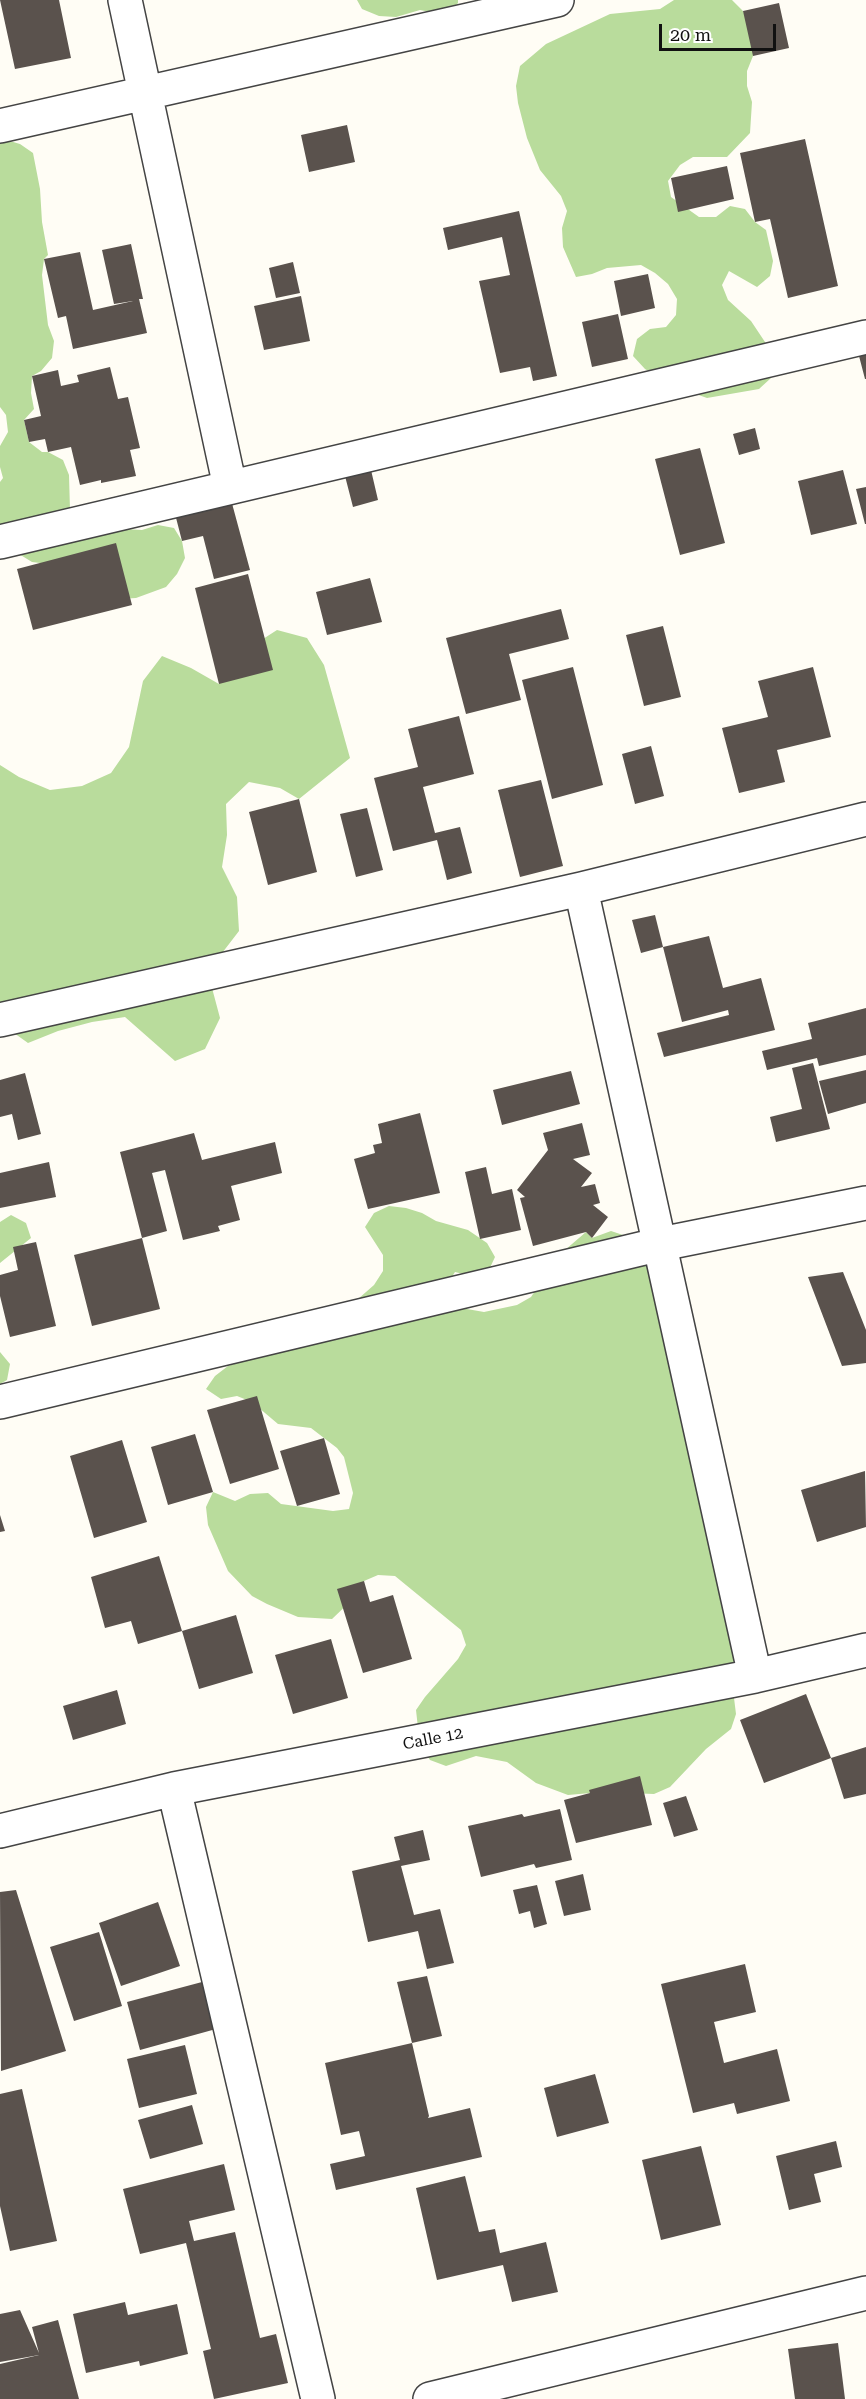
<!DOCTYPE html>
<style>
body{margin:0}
#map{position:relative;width:866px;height:2399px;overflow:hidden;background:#fffdf5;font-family:"Roboto Serif",serif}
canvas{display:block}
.scale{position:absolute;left:659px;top:24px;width:117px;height:27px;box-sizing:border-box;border:3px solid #111;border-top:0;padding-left:8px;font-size:18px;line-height:21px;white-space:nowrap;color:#111;-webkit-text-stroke:4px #fff;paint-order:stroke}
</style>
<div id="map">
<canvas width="866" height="2399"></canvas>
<div class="scale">20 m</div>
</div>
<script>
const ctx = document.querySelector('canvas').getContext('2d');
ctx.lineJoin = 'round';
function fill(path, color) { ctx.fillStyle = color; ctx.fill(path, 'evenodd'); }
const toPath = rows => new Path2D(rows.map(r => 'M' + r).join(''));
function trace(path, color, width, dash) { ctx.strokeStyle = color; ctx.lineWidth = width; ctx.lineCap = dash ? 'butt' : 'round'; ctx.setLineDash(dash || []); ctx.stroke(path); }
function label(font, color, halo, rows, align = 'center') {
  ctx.font = font + ' "Roboto Serif",serif'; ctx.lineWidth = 6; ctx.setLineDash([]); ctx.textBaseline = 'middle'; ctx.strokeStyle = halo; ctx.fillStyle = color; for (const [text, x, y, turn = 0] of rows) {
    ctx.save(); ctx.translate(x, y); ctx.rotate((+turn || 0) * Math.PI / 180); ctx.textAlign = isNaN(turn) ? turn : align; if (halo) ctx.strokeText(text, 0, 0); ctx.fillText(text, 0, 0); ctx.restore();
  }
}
const forest = toPath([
 [357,0,458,0,458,3,453,9,436,13,420,10,396,17,379,16,362,9],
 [674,0,732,0,743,11,756,41,753,56,747,71,747,86,752,102,750,133,727,157,693,157,680,165,668,181,671,197,699,217,716,217,730,206,745,209,755,222,766,230,773,261,770,276,757,287,729,271,722,285,728,300,751,321,769,348,774,363,771,378,759,389,707,398,676,387,645,369,633,356,637,339,650,329,666,327,676,315,677,299,668,284,655,273,641,265,607,268,592,274,576,277,563,247,562,228,567,211,561,196,540,170,527,138,518,103,516,86,520,66,546,44,610,14,660,9],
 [3,139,20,144,33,153,40,189,42,222,48,255,44,259,42,275,48,325,54,341,52,358,41,371,32,376,31,393,34,409,24,420,29,442,42,452,48,452,63,460,69,475,70,510,124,529,142,530,158,525,174,528,182,541,185,558,177,574,166,587,136,598,119,599,65,566,32,562,19,554,0,553,0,482,3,478,0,467,0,446,8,432,6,415,0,407,0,140],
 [277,630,307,638,324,665,350,758,299,799,280,788,249,782,226,804,227,835,222,867,237,897,239,931,219,957,212,988,220,1018,205,1049,175,1061,125,1017,92,1022,58,1031,28,1043,0,1023,0,765,19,777,50,790,82,786,111,773,129,747,143,681,162,656,191,668,219,684,249,648],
 [389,1206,406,1208,422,1213,436,1221,468,1230,487,1243,495,1257,488,1272,472,1276,455,1272,447,1285,455,1300,467,1309,484,1312,517,1305,531,1297,558,1256,586,1232,592,1238,611,1231,626,1236,653,1260,721,1575,727,1626,744,1671,736,1684,734,1698,736,1714,731,1729,706,1749,670,1787,654,1794,602,1792,568,1795,536,1783,507,1762,476,1756,446,1766,430,1760,420,1746,416,1710,425,1697,458,1659,466,1645,461,1630,395,1576,378,1575,364,1581,354,1598,332,1619,298,1617,267,1604,252,1596,228,1571,208,1525,206,1507,213,1492,235,1501,250,1494,268,1493,281,1504,333,1511,349,1509,353,1493,344,1457,337,1448,311,1428,278,1424,252,1402,237,1396,221,1399,206,1389,215,1376,228,1366,260,1356,350,1306,374,1285,383,1271,383,1255,365,1227,374,1213],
 [11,1215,26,1223,31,1238,0,1263,0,1222],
 [0,1352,10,1364,7,1380,0,1384]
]);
const building = toPath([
 [0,0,59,0,71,58,15,69],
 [779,3,789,48,753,56,743,11],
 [347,125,355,162,309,172,301,135],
 [805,139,838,286,788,298,770,219,755,222,740,153],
 [727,166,734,199,678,212,671,178],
 [519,211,557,376,533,381,530,367,500,373,479,281,510,275,502,237,448,250,443,228],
 [131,244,143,299,139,299,147,333,73,349,66,316,58,318,44,259,80,252,93,310,133,301,114,304,102,250],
 [293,262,300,293,276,298,269,268],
 [648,274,655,308,621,316,614,281],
 [301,296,310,341,264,350,254,306],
 [618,314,628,359,592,367,582,322],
 [866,354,866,379,865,379,859,356],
 [110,367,118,399,128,397,140,448,130,450,136,476,101,483,101,480,80,485,71,447,48,452,45,439,29,442,24,420,41,416,32,376,58,370,61,386,79,382,77,375],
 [755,428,760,449,739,455,733,434],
 [700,448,725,543,680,555,655,459],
 [371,470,378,500,353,507,345,476],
 [843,470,857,524,811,535,798,481],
 [866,487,866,524,865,524,856,489],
 [230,496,250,570,214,579,203,536,182,541,174,510],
 [116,543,132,605,33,630,17,569],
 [248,574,273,670,219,684,195,588],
 [370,578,382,622,327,635,316,592],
 [561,609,569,639,509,654,521,700,466,714,446,638],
 [663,626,681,697,644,706,626,635],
 [573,667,603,785,552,799,522,680],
 [813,667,831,737,777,750,785,782,739,793,722,728,768,717,758,681],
 [459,716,474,774,423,787,435,833,460,827,472,873,447,880,437,840,393,851,374,778,418,767,408,729],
 [651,746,664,796,635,804,622,754],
 [541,780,563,866,520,877,498,790],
 [299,799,317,872,268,885,249,812],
 [367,808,383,870,356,877,340,814],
 [655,915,663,947,641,953,632,920],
 [709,936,723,988,761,978,775,1030,664,1057,657,1033,729,1015,728,1010,682,1022,663,947],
 [866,1008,866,1055,819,1066,817,1058,767,1070,762,1051,812,1039,808,1023],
 [813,1063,830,1129,776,1142,770,1117,802,1109,792,1068],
 [866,1070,866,1103,828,1114,819,1081],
 [571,1071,580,1104,502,1125,493,1090],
 [25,1073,41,1134,18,1140,12,1114,0,1117,0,1080],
 [420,1113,440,1193,368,1209,354,1159,375,1153,373,1145,382,1143,378,1124],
 [582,1123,590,1155,573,1159,592,1173,581,1187,595,1184,600,1203,593,1205,608,1217,592,1238,586,1232,533,1246,520,1198,525,1197,517,1190,548,1150,543,1133],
 [194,1133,202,1160,275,1142,282,1173,231,1186,240,1220,218,1226,220,1231,183,1240,165,1170,152,1173,167,1231,142,1238,120,1152],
 [49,1162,56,1197,0,1208,0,1173],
 [486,1167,492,1194,512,1189,521,1230,480,1239,465,1172],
 [142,1238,160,1309,92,1326,74,1255],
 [36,1242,56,1326,10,1337,0,1296,0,1275,18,1270,13,1247],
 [843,1272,866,1330,866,1363,842,1366,808,1277],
 [257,1396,279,1469,230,1484,207,1410],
 [195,1434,213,1492,168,1505,151,1447],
 [324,1438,340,1494,297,1506,280,1451],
 [122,1440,147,1522,94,1538,70,1456],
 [865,1471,866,1527,817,1542,801,1490],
 [0,1515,5,1531,0,1532],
 [159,1556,182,1631,138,1644,131,1621,105,1628,91,1577],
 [364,1581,370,1602,393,1595,412,1659,363,1673,337,1589],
 [236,1615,253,1673,199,1689,182,1631],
 [331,1639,348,1698,293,1714,275,1655],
 [117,1690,126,1724,73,1740,63,1706],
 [806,1694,831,1758,764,1783,740,1720],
 [866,1747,866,1794,844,1799,831,1758],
 [640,1776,652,1825,576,1843,564,1800,590,1793,589,1790],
 [686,1796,698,1830,674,1837,663,1803],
 [560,1809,572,1860,536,1868,534,1864,481,1877,468,1826,522,1814,524,1817],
 [423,1830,430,1860,401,1866,414,1915,440,1909,454,1963,427,1969,418,1931,368,1942,352,1871,400,1860,394,1837],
 [583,1874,591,1910,564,1916,555,1881],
 [537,1885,547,1924,534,1928,530,1911,519,1914,513,1890],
 [16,1890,66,2051,1,2071,0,1892],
 [158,1902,180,1966,121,1986,99,1923],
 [99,1932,122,2006,74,2021,50,1947],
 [745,1964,756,2012,714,2022,724,2063,777,2049,790,2101,737,2114,734,2103,693,2113,661,1984],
 [427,1976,442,2036,412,2043,397,1982],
 [202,1982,216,2029,140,2050,127,2002],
 [412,2043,429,2116,428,2118,470,2108,482,2157,336,2190,330,2164,365,2156,359,2131,341,2135,325,2063],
 [185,2045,197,2094,139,2108,127,2059],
 [595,2074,609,2123,557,2137,544,2088],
 [22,2089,57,2241,10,2251,0,2206,0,2094],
 [192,2105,203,2144,150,2159,138,2120],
 [836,2141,842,2167,814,2174,821,2202,789,2210,776,2156],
 [701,2146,721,2225,661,2240,642,2160],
 [224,2164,235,2210,189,2221,194,2241,235,2232,260,2338,276,2334,288,2383,214,2399,203,2351,211,2349,186,2243,140,2254,123,2189],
 [465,2176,479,2232,495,2229,500,2253,546,2242,558,2292,512,2302,503,2265,437,2280,416,2188],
 [125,2302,128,2315,177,2304,188,2354,140,2366,139,2361,86,2373,73,2314],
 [20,2310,39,2353,32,2327,58,2320,79,2399,0,2399,0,2364,39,2355,0,2362,0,2314],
 [838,2343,845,2399,795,2399,788,2349]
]);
const minor = toPath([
 [125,0,230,487],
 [0,126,557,0],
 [0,542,866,337],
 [581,889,755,1676],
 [0,1020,581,889,866,819],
 [0,1402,661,1244,866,1203],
 [174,1789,318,2399],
 [0,1831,174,1789,755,1676,866,1650],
 [430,2399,866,2293]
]);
const streetNames = [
 ["Calle 12",433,1739,-11]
];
fill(forest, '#b9dc9c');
fill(building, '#5a524d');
trace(minor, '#444', 36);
trace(minor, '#fff', 33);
label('16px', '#111', '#fff', streetNames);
</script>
